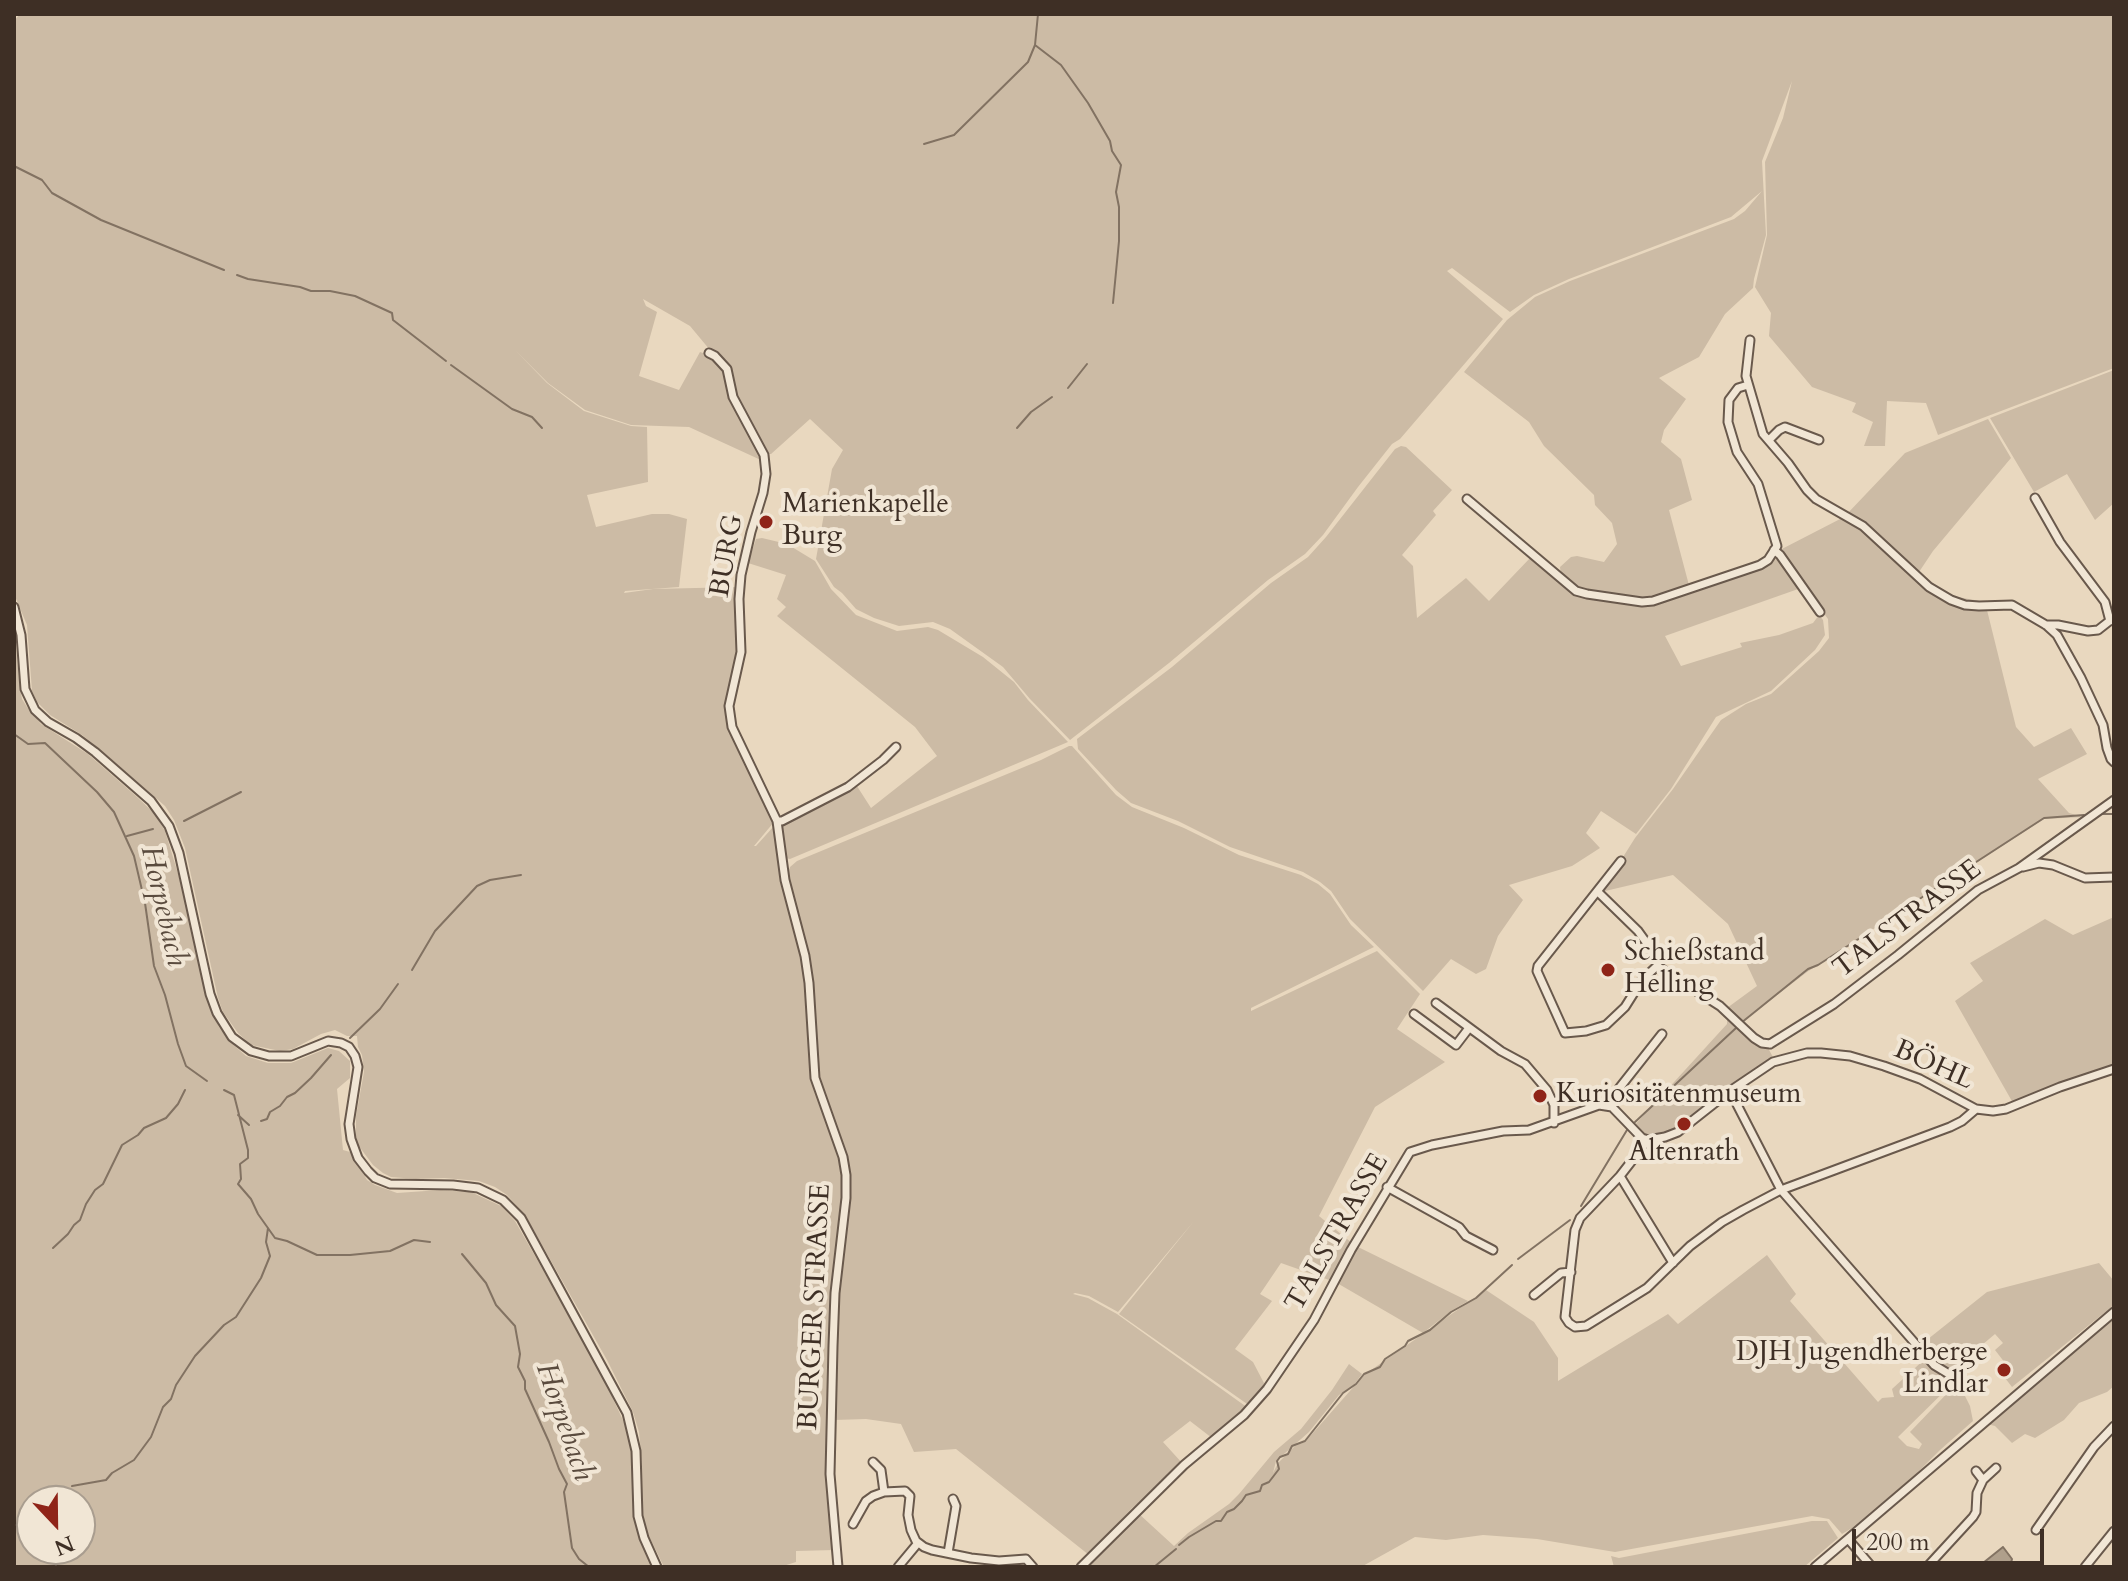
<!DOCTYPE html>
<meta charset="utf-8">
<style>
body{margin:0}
#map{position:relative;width:2128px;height:1581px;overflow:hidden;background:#e9d8bf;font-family:Cardo,serif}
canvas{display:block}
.frame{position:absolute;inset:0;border:16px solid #3e2f25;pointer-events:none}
.north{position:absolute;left:16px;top:1485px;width:80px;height:80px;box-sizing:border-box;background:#f1e6d5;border:2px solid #a99d8f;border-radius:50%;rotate:158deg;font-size:22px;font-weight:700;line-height:32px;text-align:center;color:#3e2f25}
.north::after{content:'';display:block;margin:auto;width:28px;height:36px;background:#8f2418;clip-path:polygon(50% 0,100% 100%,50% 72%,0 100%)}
.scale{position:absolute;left:1852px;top:1529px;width:192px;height:36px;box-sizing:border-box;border:4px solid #3e2f25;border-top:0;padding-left:10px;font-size:24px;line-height:28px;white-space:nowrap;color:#3e2f25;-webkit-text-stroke:6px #f1e6d5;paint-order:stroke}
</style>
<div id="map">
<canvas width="2128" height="1581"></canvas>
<div class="frame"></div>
<div class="north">N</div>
<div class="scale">200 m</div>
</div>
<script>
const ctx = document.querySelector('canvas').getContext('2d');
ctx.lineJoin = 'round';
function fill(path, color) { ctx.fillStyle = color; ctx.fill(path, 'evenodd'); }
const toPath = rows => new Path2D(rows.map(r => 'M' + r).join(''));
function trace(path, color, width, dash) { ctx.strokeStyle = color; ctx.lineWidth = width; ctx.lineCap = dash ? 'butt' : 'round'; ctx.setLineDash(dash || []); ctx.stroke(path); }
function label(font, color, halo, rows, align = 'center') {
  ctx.font = font + ' Cardo,serif'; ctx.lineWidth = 8; ctx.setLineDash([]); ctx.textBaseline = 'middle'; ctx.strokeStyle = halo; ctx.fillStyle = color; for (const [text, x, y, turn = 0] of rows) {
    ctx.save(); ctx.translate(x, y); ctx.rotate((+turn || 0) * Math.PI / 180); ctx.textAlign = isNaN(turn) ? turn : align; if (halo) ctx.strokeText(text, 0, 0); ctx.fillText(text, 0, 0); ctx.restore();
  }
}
const green = toPath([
 [20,14,2114,14,2114,368,1938,435,1926,403,1887,401,1885,446,1864,446,1873,422,1852,412,1856,403,1812,387,1769,336,1771,313,1755,287,1767,235,1765,162,1783,118,1792,81,1762,161,1766,235,1754,279,1753,288,1725,314,1699,357,1659,378,1686,399,1664,430,1661,442,1681,459,1692,500,1669,510,1690,589,1642,601,1577,589,1561,575,1560,567,1571,557,1577,556,1604,562,1617,544,1612,523,1595,505,1594,495,1544,446,1529,422,1464,372,1507,320,1535,297,1570,281,1734,219,1745,211,1762,191,1731,217,1569,279,1534,295,1510,312,1452,268,1447,271,1503,319,1400,439,1392,444,1358,487,1323,535,1305,554,1268,580,1169,663,1070,740,1030,699,1003,667,950,629,933,622,899,626,874,618,856,609,842,593,834,587,816,559,832,469,843,450,810,419,771,454,765,454,740,410,728,369,710,350,690,326,643,299,646,306,657,312,639,376,679,390,700,352,714,357,726,369,732,396,763,461,689,427,631,425,585,410,548,383,515,350,547,383,584,411,631,426,647,427,648,482,587,495,596,527,652,514,669,514,687,519,679,587,625,591,624,593,653,589,739,587,740,638,736,672,728,707,774,822,754,846,756,846,774,826,801,951,807,984,810,1054,840,1155,844,1180,844,1201,831,1318,834,1550,796,1551,796,1562,780,1567,664,1567,646,1530,643,1518,641,1499,642,1463,639,1432,633,1412,607,1360,525,1215,507,1195,495,1187,479,1181,444,1178,416,1179,391,1177,383,1173,373,1165,358,1145,356,1137,356,1116,364,1072,362,1055,358,1047,357,1036,347,1036,335,1030,321,1034,293,1049,280,1051,251,1045,238,1033,223,1012,218,998,185,848,174,820,165,806,102,751,82,735,50,715,37,702,32,691,27,625,14,594,14,21],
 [2114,370,2114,503,2095,520,2067,474,2034,492,1990,418],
 [1988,419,2011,458,1933,551,1917,575,1846,515,1905,453],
 [1401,446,1406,447,1452,490,1433,511,1436,515,1402,555,1413,566,1417,618,1466,578,1489,601,1531,557,1541,567,1575,591,1641,604,1775,559,1780,560,1801,588,1665,636,1681,666,1742,647,1740,643,1779,635,1813,623,1819,615,1823,620,1825,635,1815,650,1771,691,1716,717,1671,789,1636,834,1601,811,1586,833,1600,848,1572,866,1509,885,1523,900,1498,936,1486,969,1476,974,1451,959,1423,991,1350,919,1331,891,1320,882,1303,872,1230,847,1178,821,1131,803,1116,790,1078,749,1077,739,1172,667,1271,583,1308,557,1326,537,1395,449],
 [1844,517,1862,527,1928,588,1947,595,1985,602,2016,727,2034,747,2071,728,2087,754,2038,779,2069,813,2083,817,2044,819,1807,972,1742,1022,1727,1008,1757,986,1728,924,1673,875,1601,892,1635,838,1673,789,1721,720,1746,704,1771,694,1819,651,1829,638,1828,619,1778,551],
 [762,538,787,544,815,561,831,589,856,615,897,631,928,627,938,630,983,657,1014,682,1028,700,1068,742,790,859,786,858,784,855,780,826,784,821,855,783,871,808,937,756,915,727,777,616,786,607,777,599,786,575,748,563,756,539],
 [14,623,19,680,22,699,27,707,41,724,88,754,136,796,155,814,165,831,183,890,209,1006,219,1027,228,1040,246,1056,268,1063,291,1063,328,1048,339,1051,350,1061,350,1078,337,1089,343,1150,350,1152,367,1180,375,1185,397,1193,440,1190,471,1192,501,1206,515,1221,597,1364,627,1429,632,1452,633,1513,639,1535,652,1567,14,1567],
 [32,1501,80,1501,80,1549,32,1549],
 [1069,746,1072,746,1116,795,1132,807,1184,828,1239,855,1301,875,1318,884,1330,894,1351,925,1374,947,1251,1008,1251,1011,1377,951,1420,994,1397,1029,1445,1062,1375,1107,1319,1216,1352,1243,1332,1281,1281,1263,1260,1294,1272,1301,1235,1349,1253,1362,1265,1385,1250,1406,1119,1314,1194,1221,1118,1312,1089,1296,1075,1293,1073,1294,1088,1298,1117,1314,1248,1408,1212,1438,1190,1421,1163,1442,1183,1464,1132,1508,1089,1555,956,1449,914,1452,901,1424,866,1419,834,1420,836,1311,848,1182,816,1078,811,985,787,876,790,867,797,861,1041,760],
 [2114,917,2114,1067,2013,1103,1955,1001,1983,981,1970,963,2045,919,2073,935],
 [1727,1017,1754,1041,1768,1048,1774,1059,1681,1127,1664,1136,1648,1138,1642,1135,1633,1127,1727,1024],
 [1356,1246,1468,1301,1451,1311,1423,1333,1337,1283],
 [1767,1255,1796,1294,1790,1301,1878,1402,1882,1398,1894,1397,1892,1389,1927,1357,1918,1347,1987,1292,2099,1263,2114,1281,2114,1305,2012,1387,2005,1378,2012,1372,1995,1350,2003,1343,1995,1334,1950,1372,1957,1379,1898,1437,1907,1446,1919,1449,1922,1444,1910,1432,1958,1382,1970,1406,1973,1421,1940,1450,1916,1474,1852,1528,1842,1534,1829,1519,1812,1516,1615,1552,1537,1539,1483,1535,1446,1540,1415,1537,1361,1567,1083,1567,1138,1513,1174,1546,1188,1533,1229,1504,1239,1494,1274,1452,1301,1429,1332,1390,1349,1364,1362,1374,1354,1385,1339,1395,1309,1432,1276,1461,1273,1473,1278,1463,1295,1446,1305,1442,1364,1375,1486,1290,1534,1322,1558,1358,1558,1381,1668,1314,1678,1324],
 [2114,1317,2114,1386,2107,1392,2079,1403,2064,1420,2035,1438,2025,1434,2012,1443,1995,1426,1987,1424],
 [1812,1521,1827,1521,1838,1538,1804,1567,1614,1567,1611,1556,1619,1558]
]);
const water = toPath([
 [2003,1547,2012,1559,2010,1567,1978,1567,2003,1547]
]);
const stream = toPath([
 [1038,14,1035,45,1061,65,1088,103,1110,141,1112,151,1121,165,1116,192,1119,207,1119,241,1113,303],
 [924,144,954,135,1028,62,1035,45],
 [14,166,42,180,52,193,101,220,224,270],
 [237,275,248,279,300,287,311,291,330,291,355,296,392,313,393,320,446,361],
 [451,365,512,409,532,417,542,428],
 [1068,388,1087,364],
 [1017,428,1031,412,1052,397],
 [14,734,28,744,45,743,97,792,114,812,134,856,145,903,154,966,165,995,178,1044,186,1066,207,1081],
 [2101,814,2114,814],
 [184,821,241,792],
 [127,836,153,829],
 [1970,866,2044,818,2084,815],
 [1876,928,1963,870],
 [412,970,435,931,477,886,490,880,521,875],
 [1741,1023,1808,969,1818,965,1871,931],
 [350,1038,380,1009,398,984],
 [224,1090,234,1095,248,1150,248,1158,240,1164,241,1179,238,1184,251,1199,258,1214,275,1238,287,1241,317,1255,350,1255,390,1251,414,1240,430,1242],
 [238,1115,249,1125],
 [261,1121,267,1119,270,1112,280,1106,287,1097,295,1093,311,1078,331,1055],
 [1635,1122,1736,1028],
 [1581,1206,1627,1130],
 [53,1248,68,1234,74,1225,80,1220,86,1204,95,1190,103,1184,122,1145,138,1135,144,1128,166,1118,178,1104,185,1090],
 [462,1254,486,1283,496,1305,515,1326,520,1354,518,1367,525,1381,525,1389,549,1442,559,1469,567,1484,564,1492,572,1548,579,1559,589,1567],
 [1518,1259,1570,1220],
 [72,1486,106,1480,112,1473,134,1460,151,1437,163,1407,171,1399,176,1385,195,1356,224,1325,236,1317,261,1278,270,1256,266,1242,268,1228],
 [1179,1545,1189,1537,1216,1521,1221,1521,1227,1512,1234,1509,1242,1501,1246,1495,1260,1491,1262,1485,1269,1482,1279,1469,1277,1461,1280,1457,1288,1454,1292,1446,1305,1441,1343,1393,1356,1384,1364,1374,1380,1367,1385,1359,1405,1346,1408,1341,1430,1330,1451,1312,1476,1298,1512,1265],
 [1154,1567,1176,1549]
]);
const minor = toPath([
 [1750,340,1746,376,1763,434,1788,463,1807,490,1816,499,1863,526,1929,587,1951,600,1965,605,1979,606,2012,605,2046,625,2057,635,2081,678,2103,725,2107,748,2111,759,2114,762],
 [709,353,715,356,727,369,733,397,764,455,766,474,763,493,751,532,741,575,739,599,741,652,729,706,732,727,777,821,785,880,805,956,809,983,815,1078,843,1157,846,1175,846,1198,835,1293,833,1346,830,1474,838,1567],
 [1769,440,1779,430,1785,427,1819,440],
 [2035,498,2060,542,2105,602,2110,621],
 [1467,499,1576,591,1587,594,1642,602,1653,601,1760,565,1768,560,1777,546,1758,484,1737,452,1728,422,1729,400,1738,388,1748,385],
 [1774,550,1780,555,1820,612],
 [14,607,21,635,25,689,35,710,48,722,76,738,95,752,151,801,169,826,179,853,210,994,217,1013,232,1037,251,1051,269,1056,291,1056,328,1041,341,1043,349,1047,355,1056,358,1067,349,1124,351,1139,358,1158,368,1171,375,1178,390,1184,453,1185,478,1188,503,1200,521,1218,627,1413,636,1451,638,1516,644,1538,657,1567],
 [2046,625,2058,625,2088,631,2098,630,2112,619],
 [777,821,782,821,848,787,883,760,896,747],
 [1621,861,1538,966,1537,971,1565,1033,1586,1031,1606,1025,1625,1007,1642,980,1657,966],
 [2023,867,2039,863,2053,865,2085,878,2114,877],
 [1598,892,1638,931,1656,956,1658,961,1657,966],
 [1657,966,1720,1006,1754,1038,1762,1043,1770,1044],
 [1436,1003,1501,1051,1525,1064,1547,1090,1554,1105,1554,1123],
 [1414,1014,1456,1045,1469,1028],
 [1770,1044,1834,1004,1898,955,1978,890,2019,868,2114,800],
 [1730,1091,1781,1190,1934,1365,1957,1379],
 [1612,1107,1617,1091,1662,1034],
 [1648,1140,1620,1176,1580,1218,1575,1230,1565,1317,1569,1323,1575,1327,1586,1326,1647,1288,1690,1246,1722,1222,1743,1210,1781,1190,1950,1127,1962,1121,1976,1109],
 [1620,1176,1673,1263],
 [1387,1187,1459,1227,1466,1236,1493,1250],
 [1534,1295,1561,1273,1571,1272],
 [873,1462,881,1470,884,1492],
 [1976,1471,1983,1480],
 [853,1524,866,1501,873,1496,884,1492,905,1491,910,1496,908,1515,911,1530,916,1541,924,1547,932,1550,971,1558,999,1561,1026,1559,1033,1567],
 [2036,1530,2094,1447,2114,1426],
 [1848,1539,1872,1567],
 [948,1553,956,1506,953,1499],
 [898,1567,918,1543],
 [1081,1567,1184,1465,1244,1415,1267,1389,1314,1320,1351,1250,1410,1152,1432,1145,1503,1131,1529,1130,1599,1105,1612,1107,1642,1138,1648,1140,1665,1137,1678,1132,1730,1091,1773,1062,1807,1053,1821,1053,1850,1056,1884,1066,1920,1079,1976,1109,1993,1111,2006,1109,2060,1087,2114,1069],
 [1815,1567,2114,1312],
 [1927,1567,1973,1517,1976,1512,1977,1493,1983,1480,1996,1468],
 [2085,1567,2114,1531]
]);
const markers = [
 [766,522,8,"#8f2418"],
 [1608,970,8,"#8f2418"],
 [1540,1096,8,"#8f2418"],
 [1684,1124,8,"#8f2418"],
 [2004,1370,8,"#8f2418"]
];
const poiNames = [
 ["Marienkapelle",782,506],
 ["Burg",782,538],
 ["Schießstand",1624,954],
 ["Helling",1624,986],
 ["Kuriositätenmuseum",1556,1096],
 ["Altenrath",1684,1154,"center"],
 ["DJH Jugendherberge",1988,1354,"right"],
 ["Lindlar",1988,1386,"right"]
];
const streetNames = [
 ["BURG",728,556,-80],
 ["TALSTRASSE",1908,920,-37],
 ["BÖHL",1933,1066,24],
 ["TALSTRASSE",1338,1233,-60],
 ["BURGER STRASSE",816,1307,-87]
];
const waterNames = [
 ["Horpebach",162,906,77],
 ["Horpebach",563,1422,71]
];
fill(green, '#ccbba5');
fill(water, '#af9f8b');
trace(water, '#827262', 2);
trace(stream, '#827262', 2);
trace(minor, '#69594c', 11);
trace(minor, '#f1e6d5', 7);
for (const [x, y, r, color] of markers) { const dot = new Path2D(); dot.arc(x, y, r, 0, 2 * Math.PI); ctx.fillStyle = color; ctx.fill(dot); trace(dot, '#f1e6d5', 3); }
label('28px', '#3e2f25', '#f1e6d5', poiNames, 'left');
label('28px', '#3e2f25', '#f1e6d5', streetNames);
label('italic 30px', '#5a4b3e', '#f1e6d5', waterNames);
</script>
